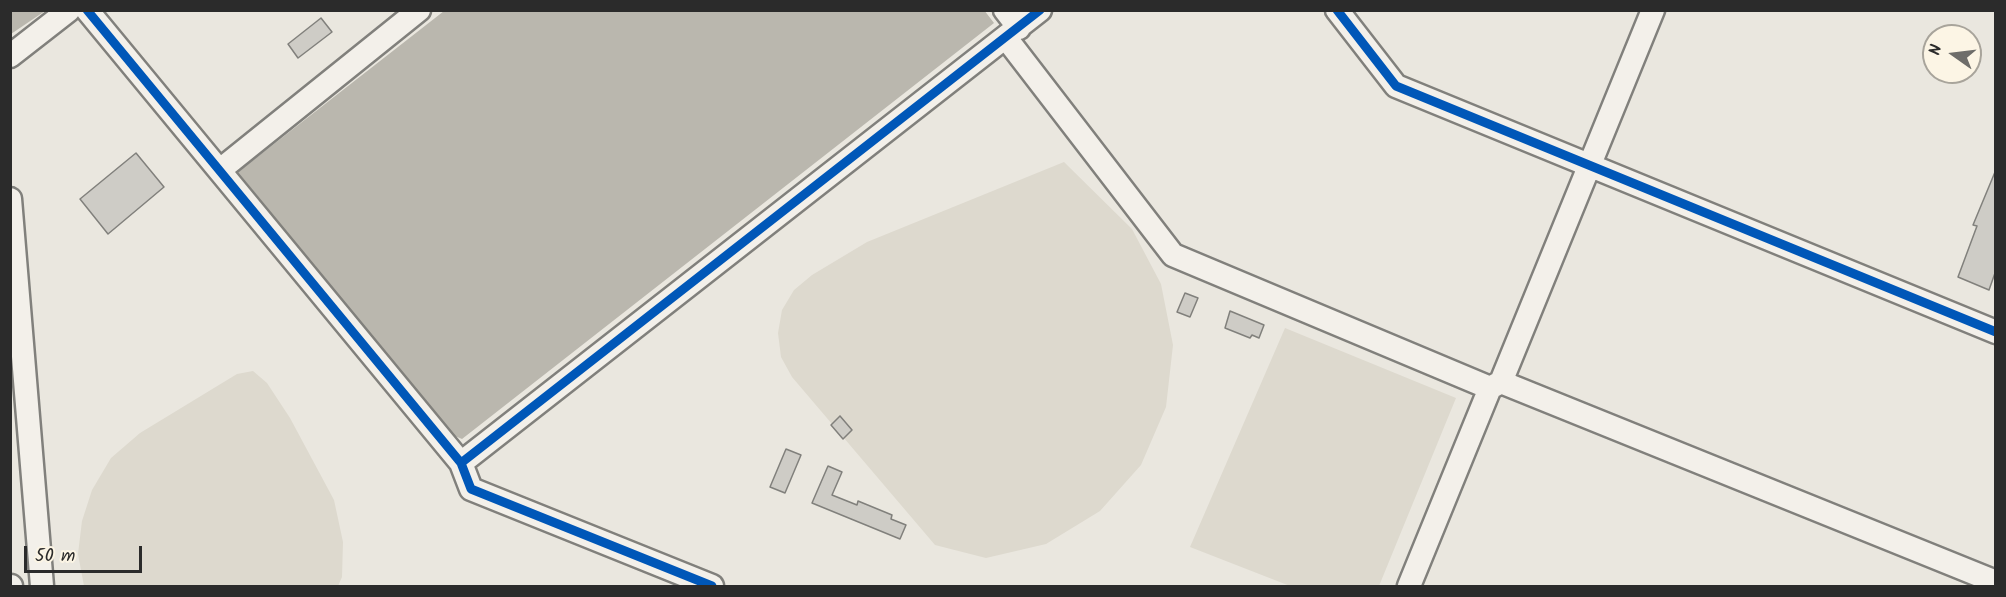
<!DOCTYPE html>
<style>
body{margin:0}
#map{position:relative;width:2006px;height:597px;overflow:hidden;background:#eae7df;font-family:Kalam,sans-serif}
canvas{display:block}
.frame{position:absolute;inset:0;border:12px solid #2b2b2b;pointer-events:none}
.north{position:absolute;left:1922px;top:24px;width:60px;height:60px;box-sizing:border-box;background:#fcf5e5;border:2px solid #a8a49b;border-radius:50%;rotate:284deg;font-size:16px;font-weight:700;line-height:24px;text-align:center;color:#2b2b2b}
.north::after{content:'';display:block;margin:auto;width:21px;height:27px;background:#6e6d6a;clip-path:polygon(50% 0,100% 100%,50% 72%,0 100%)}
.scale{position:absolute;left:24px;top:546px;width:118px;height:27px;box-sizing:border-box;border:3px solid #2b2b2b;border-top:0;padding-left:8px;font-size:18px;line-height:21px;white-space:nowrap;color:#2b2b2b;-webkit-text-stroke:4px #fcf5e5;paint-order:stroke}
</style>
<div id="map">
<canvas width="2006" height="597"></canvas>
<div class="frame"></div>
<div class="north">N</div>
<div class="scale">50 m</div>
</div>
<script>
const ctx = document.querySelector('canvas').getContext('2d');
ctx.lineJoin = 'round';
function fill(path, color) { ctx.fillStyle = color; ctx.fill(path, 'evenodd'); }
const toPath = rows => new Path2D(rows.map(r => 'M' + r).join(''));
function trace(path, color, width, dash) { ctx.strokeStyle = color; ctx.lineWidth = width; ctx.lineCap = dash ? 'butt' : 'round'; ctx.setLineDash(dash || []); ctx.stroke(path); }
const green = toPath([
 [1064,162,1132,229,1161,284,1173,345,1166,407,1141,465,1100,511,1046,544,986,558,935,545,792,377,781,357,778,333,782,310,794,290,812,275,867,242],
 [1285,328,1456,398,1379,586,1290,586,1190,547],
 [253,371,267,383,290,418,334,500,343,542,342,577,338,586,84,586,78,554,82,521,92,490,111,458,140,433,237,374]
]);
const water = toPath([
 [11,10,45,10,45,11,11,34],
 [984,10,994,23,462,439,450,434,238,172,444,11]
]);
const building = toPath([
 [321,18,332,32,298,58,288,44,321,18],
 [136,153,164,187,108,234,80,199,136,153],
 [1995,172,1995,273,1989,290,1958,277,1977,226,1973,225,1995,172],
 [1185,293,1198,298,1190,317,1177,312,1185,293],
 [1230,311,1264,325,1259,338,1252,335,1250,338,1225,328,1230,311],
 [840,416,852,430,843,439,831,425,840,416],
 [786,449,801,455,785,493,770,487,786,449],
 [828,466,842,472,832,495,857,505,858,501,892,515,891,519,906,525,900,539,812,503,828,466]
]);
const minor = toPath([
 [87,10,461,463,471,489,712,586],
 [1005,10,1019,28],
 [1337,10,1396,86,1996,332],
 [1006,38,1173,255,1490,388],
 [10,56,69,10],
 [220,170,419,10],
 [10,199,42,586],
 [1501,382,1996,582],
 [461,463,1040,10],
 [10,586,11,586],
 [1409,586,1490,388,1501,382,1653,10]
]);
const cycleway = toPath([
 [87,10,461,463,471,489,712,586],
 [1337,10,1396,86,1996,332],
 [461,463,1040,10]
]);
fill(green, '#ddd9ce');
fill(water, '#bab7ae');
fill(building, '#ceccc6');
trace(building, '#81807c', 1.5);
trace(minor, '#81807c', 27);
trace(minor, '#f3f0ea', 22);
trace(cycleway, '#0057b8', 9);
</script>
